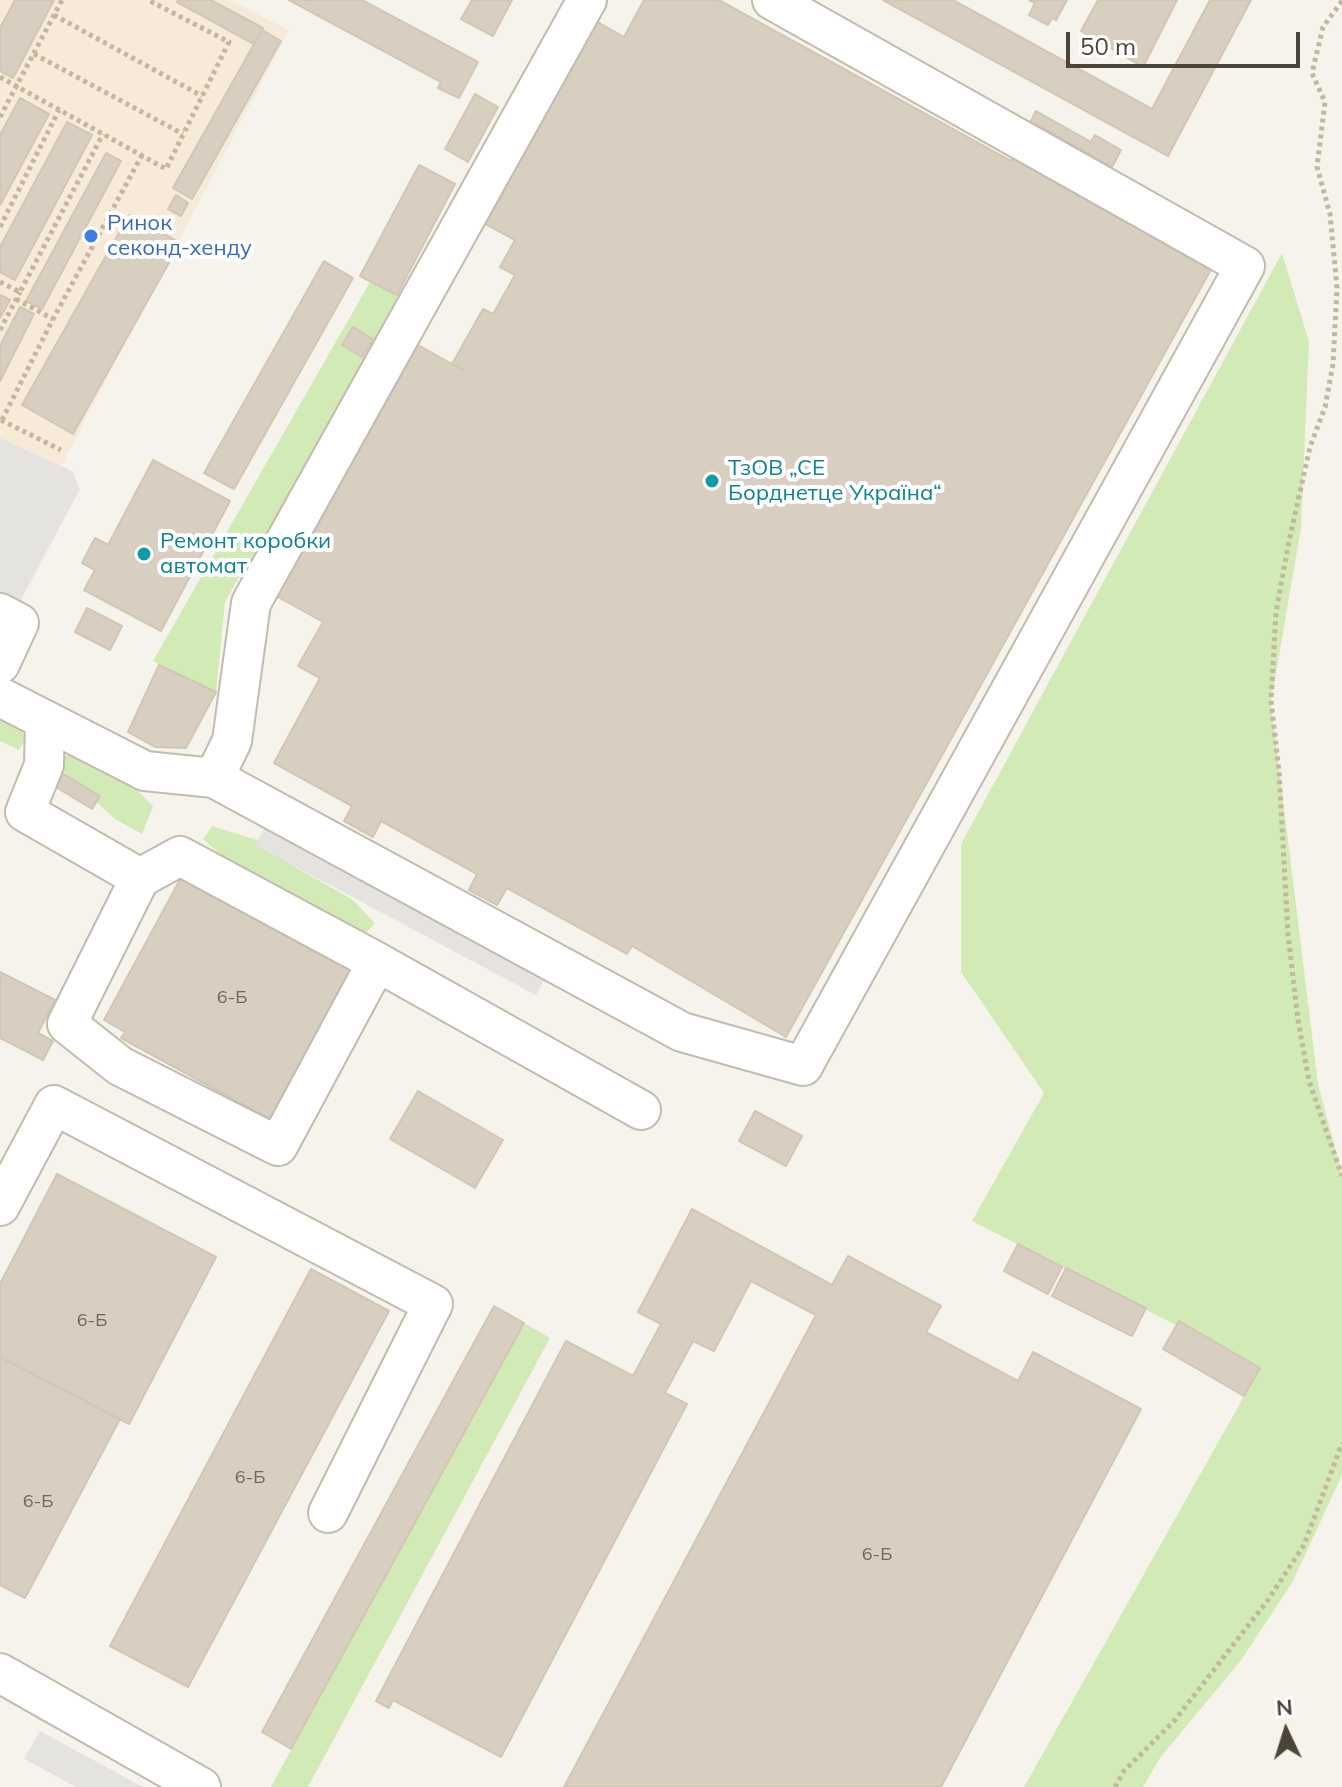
<!DOCTYPE html>
<meta charset="utf-8">
<style>
body{margin:0}
#map{position:relative;width:1342px;height:1787px;overflow:hidden;background:#f6f3ec;font-family:Mulish,sans-serif}
canvas{display:block}
.north{position:absolute;left:1246px;top:1691px;width:80px;height:80px;-webkit-text-stroke:6px #fff;paint-order:stroke;rotate:356deg;font-size:22px;font-weight:700;line-height:32px;text-align:center;color:#4b4439}
.north::after{content:'';display:block;margin:auto;width:28px;height:36px;background:#4b4439;clip-path:polygon(50% 0,100% 100%,50% 72%,0 100%)}
.scale{position:absolute;left:1066px;top:32px;width:234px;height:36px;box-sizing:border-box;border:4px solid #4b4439;border-top:0;padding-left:10px;font-size:24px;line-height:28px;white-space:nowrap;color:#4b4439;-webkit-text-stroke:6px #fff;paint-order:stroke}
</style>
<div id="map">
<canvas width="1342" height="1787"></canvas>
<div class="north">N</div>
<div class="scale">50 m</div>
</div>
<script>
const ctx = document.querySelector('canvas').getContext('2d');
ctx.lineJoin = 'round';
function fill(path, color) { ctx.fillStyle = color; ctx.fill(path, 'evenodd'); }
const toPath = rows => new Path2D(rows.map(r => 'M' + r).join(''));
function trace(path, color, width, dash) { ctx.strokeStyle = color; ctx.lineWidth = width; ctx.lineCap = dash ? 'butt' : 'round'; ctx.setLineDash(dash || []); ctx.stroke(path); }
function label(font, color, halo, rows, align = 'center') {
  ctx.font = font + ' Mulish,sans-serif'; ctx.lineWidth = 8; ctx.setLineDash([]); ctx.textBaseline = 'middle'; ctx.strokeStyle = halo; ctx.fillStyle = color; for (const [text, x, y, turn = 0] of rows) {
    ctx.save(); ctx.translate(x, y); ctx.rotate((+turn || 0) * Math.PI / 180); ctx.textAlign = isNaN(turn) ? turn : align; if (halo) ctx.strokeText(text, 0, 0); ctx.fillText(text, 0, 0); ctx.restore();
  }
}
const commercial = toPath([
 [0,0,231,0,289,30,58,472,0,441]
]);
const green = toPath([
 [1282,253,1309,342,1301,528,1271,702,1318,1084,1342,1174,1342,1475,1293,1581,1242,1659,1160,1758,1143,1787,1024,1787,1260,1368,972,1221,1044,1093,961,972,961,844],
 [375,276,406,290,245,579,239,577,225,602,216,692,153,661,369,284,370,278],
 [0,691,26,739,19,750,0,741],
 [79,751,131,784,153,806,142,834,115,819,62,770,63,757],
 [212,826,257,840,290,864,353,900,375,923,366,933,335,925,230,863,203,839],
 [524,1323,550,1338,308,1787,271,1787]
]);
const parking = toPath([
 [0,438,72,471,80,489,0,639],
 [267,824,548,973,536,995,255,845],
 [40,1731,143,1787,76,1787,24,1759]
]);
const building = toPath([
 [15,0,54,0,13,78,0,71,0,28,15,0],
 [178,0,211,0,263,28,254,44,177,2,178,0],
 [289,0,362,0,478,62,459,98,438,88,441,82,289,0],
 [472,0,512,0,493,36,461,19,472,0],
 [644,0,719,0,1011,161,1013,157,1214,264,786,1037,632,946,627,954,507,888,497,905,469,890,477,874,381,821,373,837,344,821,352,806,274,763,320,678,298,666,323,622,269,592,409,340,463,370,452,364,483,309,493,314,515,275,500,267,515,240,480,221,594,20,624,37,644,0],
 [883,0,953,0,1152,109,1210,0,1251,0,1168,156,883,0],
 [1029,0,1067,0,1056,20,1052,18,1048,25,1029,15,1035,3,1029,0],
 [1098,0,1177,0,1143,67,1081,31,1098,0],
 [262,30,281,41,192,199,173,188,262,30],
 [475,94,498,107,468,162,445,149,475,94],
 [20,98,49,114,0,205,0,135,20,98],
 [1036,111,1091,142,1095,135,1121,150,1112,167,1031,121,1036,111],
 [67,122,92,135,15,280,0,272,0,247,67,122],
 [106,153,121,161,42,309,26,301,106,153],
 [419,165,455,184,397,295,360,276,419,165],
 [176,195,188,203,181,216,168,209,176,195],
 [129,215,180,243,73,434,22,405,129,215],
 [324,261,353,278,234,489,204,473,324,261],
 [0,295,10,300,0,318,0,295],
 [20,307,34,314,0,381,0,346,20,307],
 [353,327,373,339,362,357,342,345,353,327],
 [153,460,230,501,161,631,84,590,95,570,82,563,95,538,108,545,153,460],
 [87,608,122,626,110,650,75,632,87,608],
 [159,665,216,692,186,748,155,747,128,732,159,665],
 [54,768,100,796,92,809,46,781,54,768],
 [183,874,357,971,277,1123,121,1038,125,1032,104,1020,183,874],
 [0,972,55,1000,38,1033,53,1041,43,1060,0,1038,0,972],
 [418,1091,503,1140,475,1188,390,1139,418,1091],
 [755,1111,802,1136,786,1166,739,1141,755,1111],
 [57,1174,216,1257,129,1424,0,1357,0,1284,57,1174],
 [692,1209,832,1285,848,1256,941,1306,926,1332,1018,1381,1033,1352,1141,1409,941,1787,564,1787,816,1315,751,1281,714,1351,693,1341,665,1393,687,1404,501,1757,393,1700,389,1708,376,1701,566,1341,633,1376,661,1324,638,1312,692,1209],
 [1018,1244,1062,1267,1048,1294,1004,1271,1018,1244],
 [1066,1268,1146,1308,1132,1336,1052,1296,1066,1268],
 [311,1269,389,1311,188,1687,110,1646,311,1269],
 [494,1306,524,1323,291,1749,262,1732,494,1306],
 [1179,1321,1260,1368,1244,1396,1163,1349,1179,1321],
 [0,1357,120,1419,25,1598,0,1585,0,1357]
]);
const path = toPath([
 [1342,1,1323,27,1312,73,1325,102,1317,167,1330,214,1337,288,1333,364,1325,407,1310,447,1289,541,1276,612,1271,701,1279,771,1288,934,1298,1020,1309,1081,1342,1176],
 [54,15,202,96],
 [34,54,183,134],
 [0,77,166,169,229,42,148,0],
 [0,117,62,0],
 [0,227,59,110],
 [0,282,20,292,103,134],
 [16,299,53,319],
 [0,330,20,292],
 [1,420,61,450],
 [2,420,53,319,142,155],
 [1115,1787,1124,1771,1175,1720,1268,1600,1304,1545,1342,1443]
]);
const minor = toPath([
 [0,613,19,623,0,664],
 [0,697,145,771,214,778,682,1032,803,1066,1245,266,772,0],
 [45,721,44,765,25,812,140,878,67,1024,120,1066,278,1146,377,962,180,856,140,878],
 [214,778,232,741,251,603,587,0],
 [377,962,641,1110],
 [0,1206,54,1105,433,1304,328,1513],
 [0,1673,201,1787]
]);
const markers = [
 [91,236,8,"#3f7fe0"],
 [712,481,8,"#0f9aa8"],
 [144,554,8,"#0f9aa8"]
];
const numberNames = [
 ["6-Б",232,998],
 ["6-Б",92,1321],
 ["6-Б",250,1478],
 ["6-Б",38,1502],
 ["6-Б",877,1555]
];
const shopNames = [
 ["Ринок",107,223],
 ["секонд-хенду",107,248]
];
const cultureNames = [
 ["ТзОВ „СЕ",728,468],
 ["Борднетце Україна“",728,493],
 ["Ремонт коробки",160,541],
 ["автомат",160,566]
];
fill(commercial, '#f7ead8');
fill(green, '#d2eab5');
fill(parking, '#e5e3e0');
fill(building, '#d8cfc1');
trace(building, '#d3c7b4', 2);
trace(minor, '#c2bbae', 42);
trace(path, '#c4b79f', 5, [4, 4]);
trace(minor, '#fff', 38);
for (const [x, y, r, color] of markers) { const dot = new Path2D(); dot.arc(x, y, r, 0, 2 * Math.PI); ctx.fillStyle = color; ctx.fill(dot); trace(dot, '#fff', 3); }
label('18px', '#6e675b', null, numberNames);
label('22px', '#366cbe', '#fff', shopNames, 'left');
label('22px', '#0d838f', '#fff', cultureNames, 'left');
</script>
